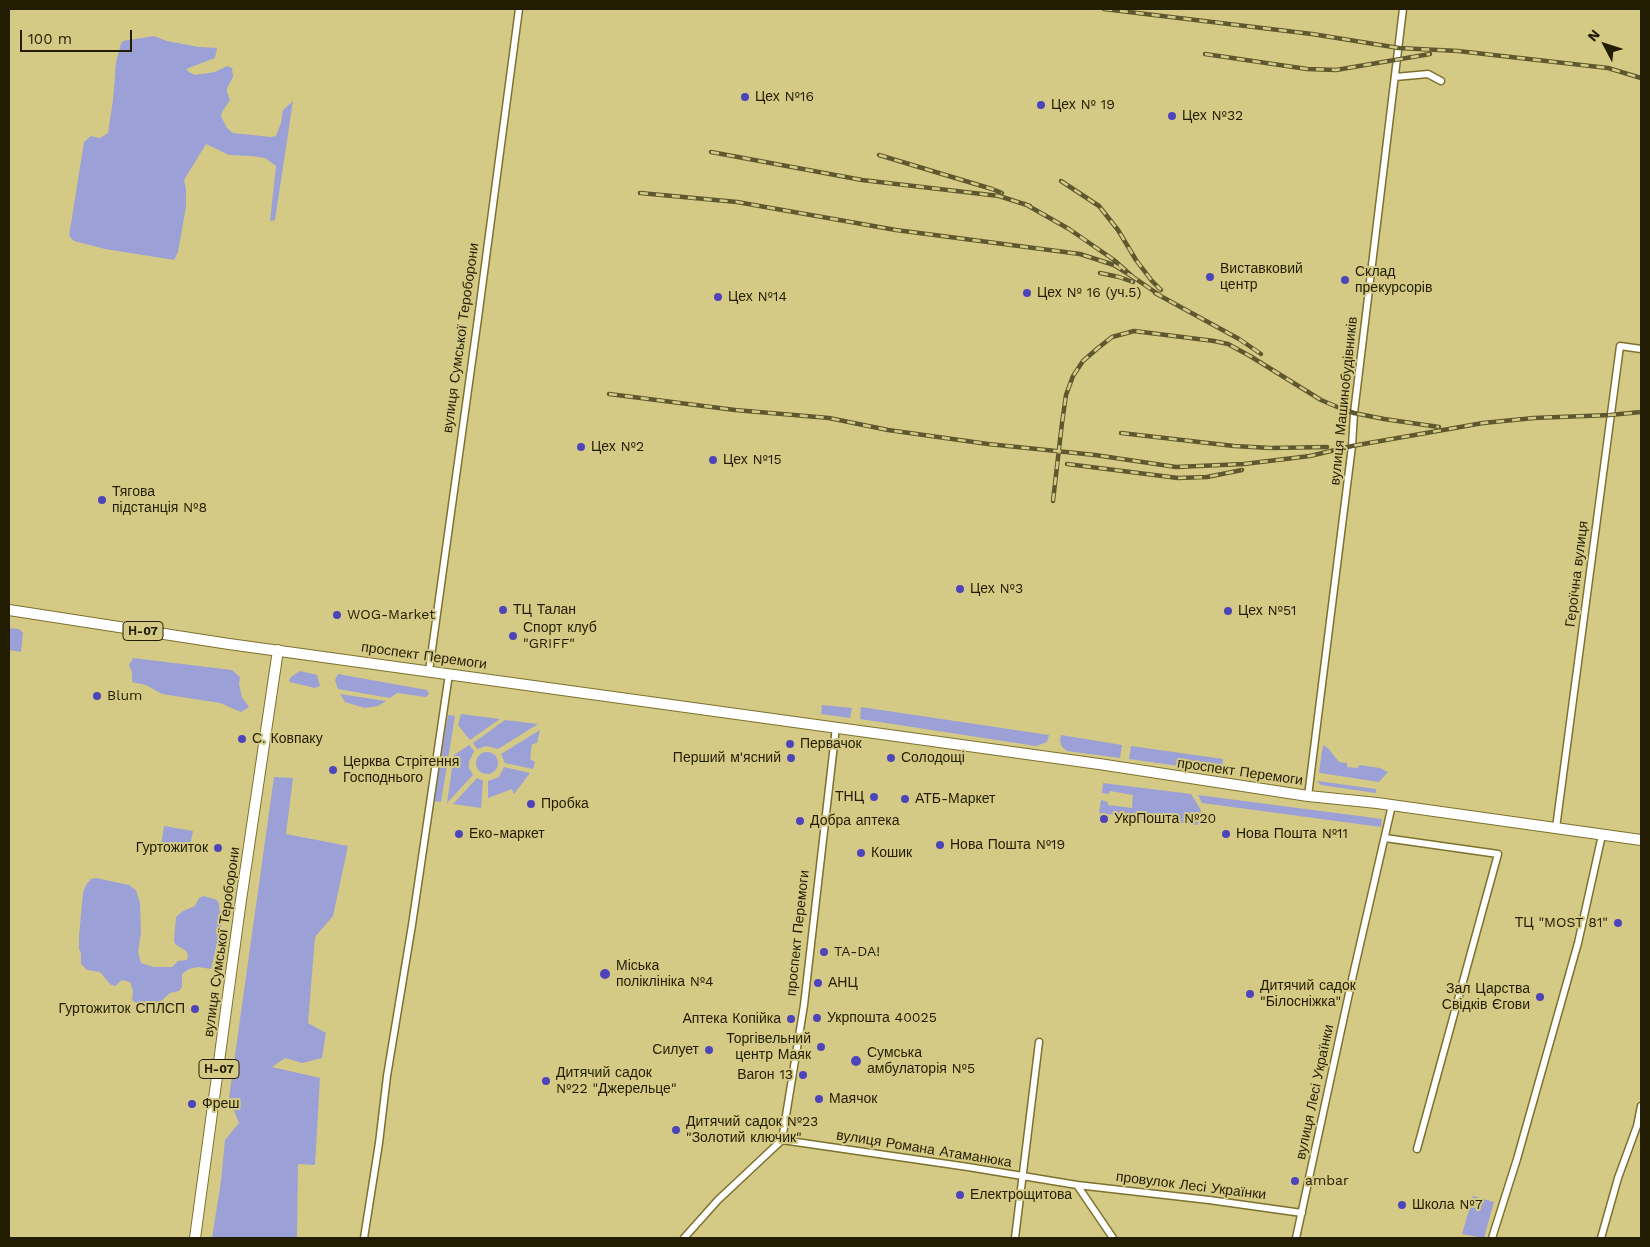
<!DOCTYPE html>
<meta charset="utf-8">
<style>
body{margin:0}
#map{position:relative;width:1650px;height:1247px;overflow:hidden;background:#d5ca85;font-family:"Work Sans",sans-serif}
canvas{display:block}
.frame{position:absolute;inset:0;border:10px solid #221d02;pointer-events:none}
.north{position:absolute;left:1580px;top:20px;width:50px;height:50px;-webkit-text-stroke:4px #d5ca85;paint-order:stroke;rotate:310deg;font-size:14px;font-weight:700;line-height:20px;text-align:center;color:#221d02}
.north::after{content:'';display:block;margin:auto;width:18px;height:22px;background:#221d02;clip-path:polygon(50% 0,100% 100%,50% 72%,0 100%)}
.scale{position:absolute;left:20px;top:30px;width:112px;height:22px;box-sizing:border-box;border:2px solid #221d02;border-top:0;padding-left:6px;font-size:15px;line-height:18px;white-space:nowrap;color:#221d02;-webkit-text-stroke:4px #d5ca85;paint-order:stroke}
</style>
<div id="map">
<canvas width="1650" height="1247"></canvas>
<div class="frame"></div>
<div class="north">N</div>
<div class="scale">100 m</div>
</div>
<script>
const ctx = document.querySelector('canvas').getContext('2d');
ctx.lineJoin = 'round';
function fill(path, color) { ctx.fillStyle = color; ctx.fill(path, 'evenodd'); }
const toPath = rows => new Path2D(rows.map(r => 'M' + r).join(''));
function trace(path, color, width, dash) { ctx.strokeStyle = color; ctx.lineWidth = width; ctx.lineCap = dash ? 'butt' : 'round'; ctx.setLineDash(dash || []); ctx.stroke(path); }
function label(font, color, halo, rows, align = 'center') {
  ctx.font = font + ' "Work Sans",sans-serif'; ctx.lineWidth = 4; ctx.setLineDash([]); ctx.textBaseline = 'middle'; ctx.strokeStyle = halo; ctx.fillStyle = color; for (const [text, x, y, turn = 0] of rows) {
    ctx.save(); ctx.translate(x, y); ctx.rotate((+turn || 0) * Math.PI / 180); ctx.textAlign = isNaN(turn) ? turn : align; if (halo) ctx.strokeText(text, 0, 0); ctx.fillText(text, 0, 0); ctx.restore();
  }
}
const green = toPath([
 [154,36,167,41,199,47,217,48,215,58,186,69,189,72,195,75,215,72,227,66,232,68,233,77,227,88,227,92,230,100,222,112,221,116,227,128,233,133,271,137,276,136,281,123,283,110,293,101,275,220,270,221,276,166,265,158,251,156,229,155,206,144,184,180,186,189,186,207,178,252,174,260,105,249,74,241,69,236,84,142,91,136,100,138,108,133,113,100,116,62,121,44,123,41],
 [9,628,19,629,23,633,21,652,9,650],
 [133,658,232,670,240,677,239,684,242,697,249,707,241,712,220,703,162,694,146,685,132,682,132,672,129,665],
 [300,671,317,675,320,686,315,688,290,682,289,680,291,677],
 [338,674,427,690,429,694,426,697,397,693,390,698,338,689,335,680],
 [340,694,386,701,378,706,365,708,345,702],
 [822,705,852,708,850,718,821,714],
 [861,707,1049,735,1047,742,1036,746,860,719],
 [461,714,500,719,470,740,458,725],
 [448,715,455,716,441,802,434,801],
 [505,720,538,724,498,749,486,746,477,749,473,743],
 [540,730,537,743,532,744,530,759,535,762,533,769,505,763,501,754],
 [1061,735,1122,745,1120,758,1067,751,1062,747,1060,741],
 [469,745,474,751,469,762,469,768,473,775,447,803,454,755],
 [1323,745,1328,748,1339,762,1347,763,1347,767,1358,768,1359,765,1380,768,1388,772,1379,782,1320,773,1319,772],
 [1131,746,1223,759,1222,772,1129,759],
 '476 763a11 11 0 1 1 22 0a11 11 0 1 1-22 0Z',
 [504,767,530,773,514,794,512,789,488,798,488,781,499,777],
 [274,777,293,778,286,834,348,846,333,916,315,937,308,1023,326,1033,322,1058,302,1063,285,1058,272,1067,320,1078,315,1165,298,1164,297,1238,212,1238,221,1181,225,1140,239,1123,229,1098],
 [477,778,483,781,481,808,453,804],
 [1317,781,1376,789,1376,793,1321,785],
 [1103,783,1191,794,1201,810,1198,825,1099,813,1101,800,1108,802,1108,805,1132,808,1133,795,1110,791,1109,794,1102,793],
 [1198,795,1382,819,1381,827,1202,803],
 [164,826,193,831,189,851,161,846],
 [96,878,129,885,136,890,140,903,141,933,138,952,141,963,154,967,172,967,178,961,187,960,188,955,186,951,175,944,174,940,176,917,183,911,195,906,199,898,204,896,217,900,219,904,221,926,211,969,198,967,189,969,182,974,182,987,179,991,170,993,160,1002,144,1006,136,1003,132,1000,133,991,130,982,122,980,115,986,111,985,100,972,87,970,81,964,81,953,79,949,79,936,83,893,86,885,91,879],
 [1473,1196,1494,1202,1484,1238,1462,1234]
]);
const minor = toPath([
 [1395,77,1428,74,1441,81],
 [429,671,478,318,519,9],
 [1308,796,1352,446,1354,413,1403,9],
 [1556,828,1620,346,1641,349],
 [1385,838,1498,854,1417,1149],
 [782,1140,804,1005,836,727],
 [1077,1185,1209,1200,1302,1213],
 [364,1238,379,1143,387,1076,412,925,449,674],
 [684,1238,718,1200,782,1140,968,1167,1077,1185,1113,1238],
 [1015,1238,1039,1042],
 [1296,1238,1353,975,1392,805],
 [1492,1238,1517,1159,1578,943,1602,835],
 [1601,1238,1618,1178,1637,1126,1641,1106]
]);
const primary = toPath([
 [9,610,229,644,1099,764,1308,796,1377,803,1641,840],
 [195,1238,240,907,278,650]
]);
const rail = toPath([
 [1104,9,1312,34,1399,48,1458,51,1608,68,1641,78],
 [1205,54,1307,69,1336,70,1430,54],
 [711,152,862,180,999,196,1030,206],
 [879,155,992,189,1002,193],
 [1061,181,1099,206,1118,230,1136,260,1152,281,1161,290],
 [640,193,737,202,896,230,1080,254,1114,265,1133,277],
 [1025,204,1069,229,1114,260,1133,277,1161,296],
 [1100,273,1119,277,1133,282],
 [1155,293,1239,339,1261,354],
 [609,394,735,410,829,418,888,430,988,444,1095,455,1176,467,1244,464,1310,456,1352,446,1483,423,1534,418,1610,415,1641,412],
 [1121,433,1234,446,1271,448,1327,447],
 [1067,464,1178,478,1207,477,1242,470],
 [1053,501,1062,423,1066,395,1073,376,1083,361,1098,348,1112,337,1134,331,1214,341,1228,344,1250,356,1321,400,1342,409,1354,413,1384,419,1439,427]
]);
const markers = [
 [745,97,5,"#4d44ba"],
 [1041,105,5,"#4d44ba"],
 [1172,116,5,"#4d44ba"],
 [1210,277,5,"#4d44ba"],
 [1345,280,5,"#4d44ba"],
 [1027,293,5,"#4d44ba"],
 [718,297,5,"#4d44ba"],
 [581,447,5,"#4d44ba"],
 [713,460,5,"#4d44ba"],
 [102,500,5,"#4d44ba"],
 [960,589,5,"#4d44ba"],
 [503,610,5,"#4d44ba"],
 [1228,611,5,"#4d44ba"],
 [337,615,5,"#4d44ba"],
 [513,636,5,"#4d44ba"],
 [97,696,5,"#4d44ba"],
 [242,739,5,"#4d44ba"],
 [790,744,5,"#4d44ba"],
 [791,758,5,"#4d44ba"],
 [891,758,5,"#4d44ba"],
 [333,770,5,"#4d44ba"],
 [874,797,5,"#4d44ba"],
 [905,799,5,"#4d44ba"],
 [531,804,5,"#4d44ba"],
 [1104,819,5,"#4d44ba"],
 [800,821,5,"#4d44ba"],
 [459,834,5,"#4d44ba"],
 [1226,834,5,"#4d44ba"],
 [940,845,5,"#4d44ba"],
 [218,848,5,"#4d44ba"],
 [861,853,5,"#4d44ba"],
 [1618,923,5,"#4d44ba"],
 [824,952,5,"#4d44ba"],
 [605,974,6,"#4d44ba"],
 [818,983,5,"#4d44ba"],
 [1250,994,5,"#4d44ba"],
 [1540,997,5,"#4d44ba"],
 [195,1009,5,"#4d44ba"],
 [817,1018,5,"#4d44ba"],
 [791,1019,5,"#4d44ba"],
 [821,1047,5,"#4d44ba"],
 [709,1050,5,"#4d44ba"],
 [856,1061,6,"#4d44ba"],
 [803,1075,5,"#4d44ba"],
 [546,1081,5,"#4d44ba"],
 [819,1099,5,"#4d44ba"],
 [192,1104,5,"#4d44ba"],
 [676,1130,5,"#4d44ba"],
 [1295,1181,5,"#4d44ba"],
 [960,1195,5,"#4d44ba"],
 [1402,1205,5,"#4d44ba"]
];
const shields = [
 [143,631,40],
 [219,1069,40]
];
const shieldNames = [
 ["Н-07",143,631],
 ["Н-07",219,1069]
];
const poiNames = [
 ["Цех №16",755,97],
 ["Цех № 19",1051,105],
 ["Цех №32",1182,116],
 ["Виставковий",1220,269],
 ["центр",1220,285],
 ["Склад",1355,272],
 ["прекурсорів",1355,288],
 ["Цех № 16 (уч.5)",1037,293],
 ["Цех №14",728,297],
 ["Цех №2",591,447],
 ["Цех №15",723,460],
 ["Тягова",112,492],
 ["підстанція №8",112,508],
 ["Цех №3",970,589],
 ["ТЦ Талан",513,610],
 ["Цех №51",1238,611],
 ["WOG-Market",347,615],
 ["Спорт клуб",523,628],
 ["\"GRIFF\"",523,644],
 ["Blum",107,696],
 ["С. Ковпаку",252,739],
 ["Первачок",800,744],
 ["Перший м'ясний",781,758,"right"],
 ["Солодощі",901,758],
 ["Церква Стрітення",343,762],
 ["Господнього",343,778],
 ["ТНЦ",864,797,"right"],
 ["АТБ-Маркет",915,799],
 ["Пробка",541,804],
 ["УкрПошта №20",1114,819],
 ["Добра аптека",810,821],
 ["Еко-маркет",469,834],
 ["Нова Пошта №11",1236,834],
 ["Нова Пошта №19",950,845],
 ["Гуртожиток",208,848,"right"],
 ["Кошик",871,853],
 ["ТЦ \"MOST 81\"",1608,923,"right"],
 ["TA-DA!",834,952],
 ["Міська",616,966],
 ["поліклініка №4",616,982],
 ["АНЦ",828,983],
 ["Дитячий садок",1260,986],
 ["\"Білосніжка\"",1260,1002],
 ["Зал Царства",1530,989,"right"],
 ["Свідків Єгови",1530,1005,"right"],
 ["Гуртожиток СПЛСП",185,1009,"right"],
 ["Укрпошта 40025",827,1018],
 ["Аптека Копійка",781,1019,"right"],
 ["Торгівельний",811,1039,"right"],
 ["центр Маяк",811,1055,"right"],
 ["Силует",699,1050,"right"],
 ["Сумська",867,1053],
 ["амбулаторія №5",867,1069],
 ["Дитячий садок",556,1073],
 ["№22 \"Джерельце\"",556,1089],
 ["Вагон 13",793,1075,"right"],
 ["Маячок",829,1099],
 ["Фреш",202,1104],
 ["Дитячий садок №23",686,1122],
 ["\"Золотий ключик\"",686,1138],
 ["ambar",1305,1181],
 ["Електрощитова",970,1195],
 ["Школа №7",1412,1205]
];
const streetNames = [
 ["вулиця Сумської Тероборони",461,338,-82],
 ["вулиця Машинобудівників",1344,401,-84],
 ["Героїчна вулиця",1577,574,-83],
 ["проспект Перемоги",424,656,8],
 ["проспект Перемоги",1240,772,8],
 ["проспект Перемоги",798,933,-84],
 ["вулиця Сумської Тероборони",222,942,-82],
 ["вулиця Лесі Українки",1315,1092,-78],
 ["вулиця Романа Атаманюка",924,1149,9],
 ["провулок Лесі Українки",1191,1186,7]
];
fill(green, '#9ba0d6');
trace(minor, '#7c712d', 9);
trace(primary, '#7c712d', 12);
trace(minor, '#fff', 6);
trace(primary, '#fff', 10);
trace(rail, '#5f582f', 4.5);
trace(rail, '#d5ca85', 2.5, [8]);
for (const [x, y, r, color] of markers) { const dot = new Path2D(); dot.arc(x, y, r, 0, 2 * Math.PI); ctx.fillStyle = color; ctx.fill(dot); trace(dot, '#d5ca85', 2); }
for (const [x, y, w] of shields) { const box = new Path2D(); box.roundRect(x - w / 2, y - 9.5, w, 19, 4); ctx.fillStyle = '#d5ca85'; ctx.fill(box); trace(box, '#221d02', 1); }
label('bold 12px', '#221d02', null, shieldNames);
label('14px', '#221d02', '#d5ca85', poiNames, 'left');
label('14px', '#221d02', '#d5ca85', streetNames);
</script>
